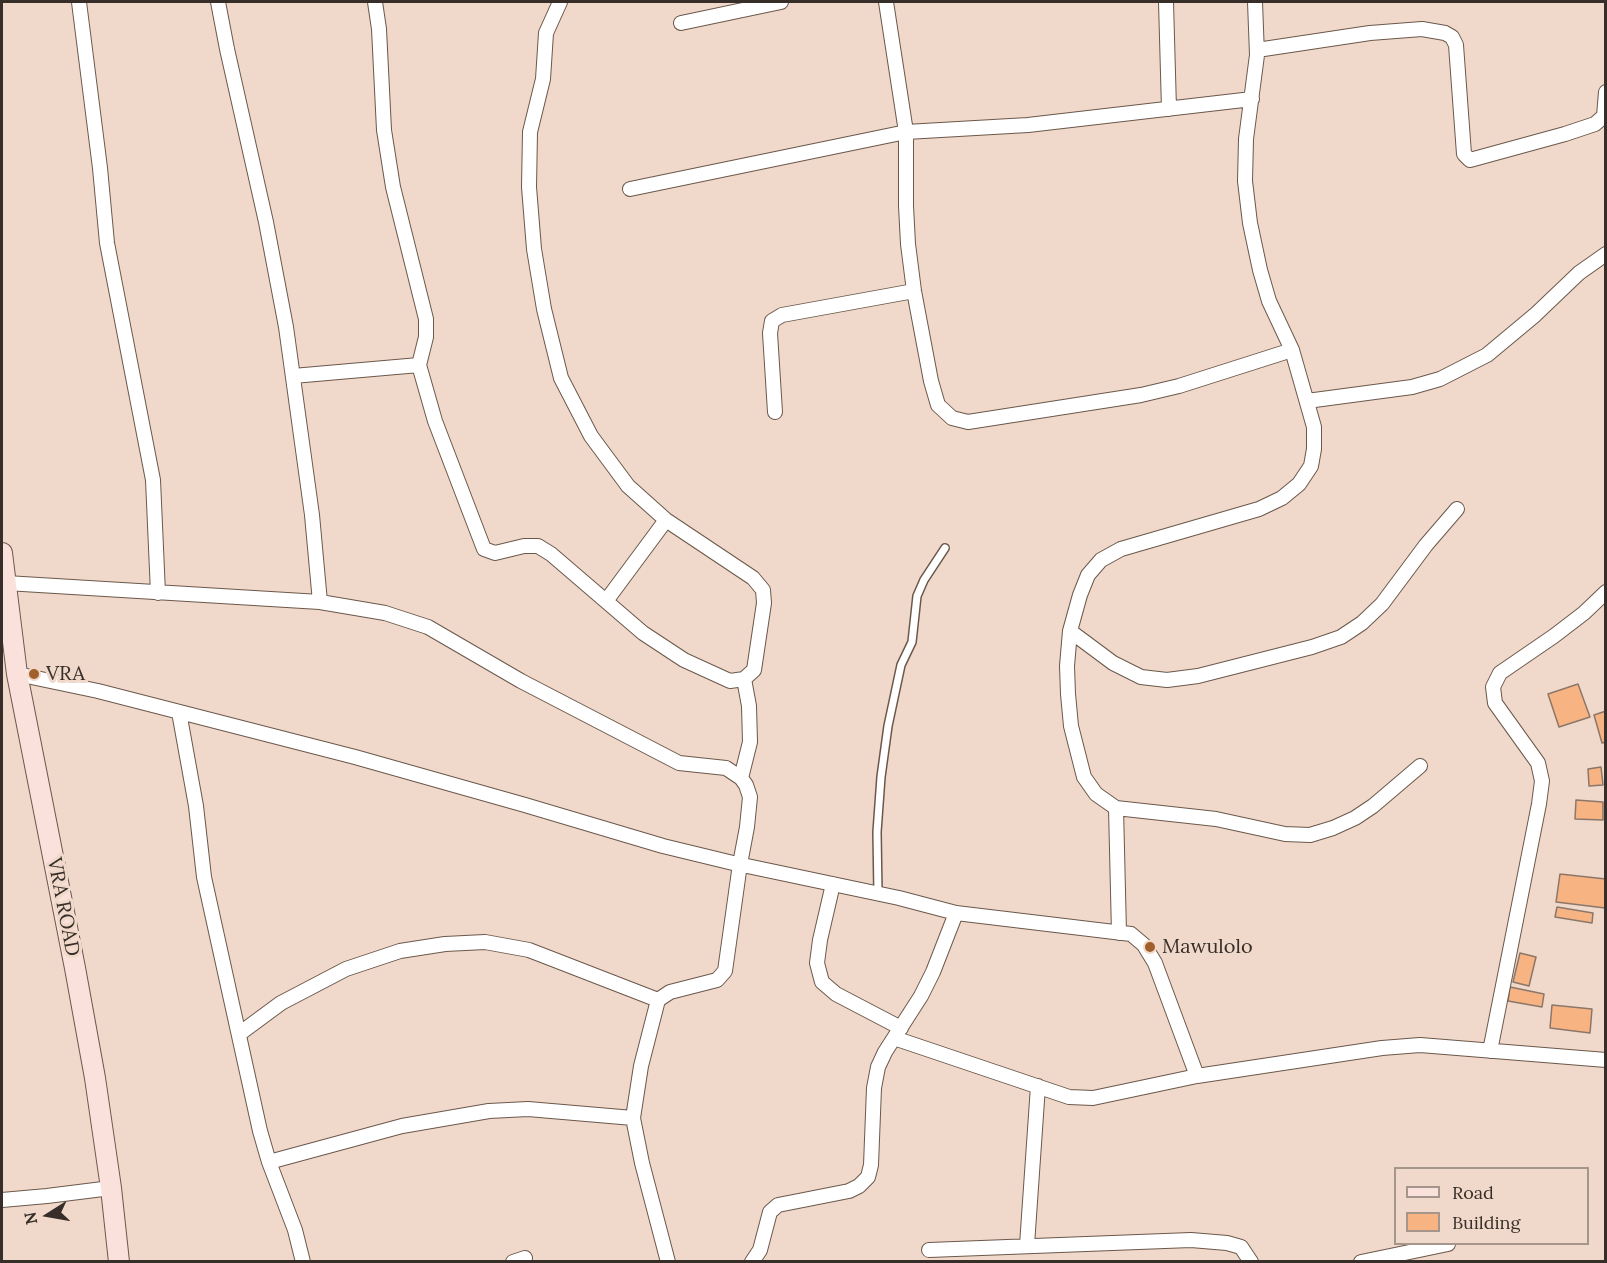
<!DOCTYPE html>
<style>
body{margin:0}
#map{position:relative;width:1607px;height:1263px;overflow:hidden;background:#f0d9ca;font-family:Lora,serif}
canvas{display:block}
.frame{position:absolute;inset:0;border:3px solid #372e29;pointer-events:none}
.legend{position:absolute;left:1394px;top:1167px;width:195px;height:78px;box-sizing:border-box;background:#f0d9ca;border:2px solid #a6958a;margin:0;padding:8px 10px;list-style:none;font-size:18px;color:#372e29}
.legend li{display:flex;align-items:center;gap:12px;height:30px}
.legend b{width:30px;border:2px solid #a6958a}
.north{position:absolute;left:18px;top:1185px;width:60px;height:60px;-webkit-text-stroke:4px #f0d9ca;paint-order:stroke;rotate:259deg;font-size:16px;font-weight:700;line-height:24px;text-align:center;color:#372e29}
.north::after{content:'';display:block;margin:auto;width:21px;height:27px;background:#372e29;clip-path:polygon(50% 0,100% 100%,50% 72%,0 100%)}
</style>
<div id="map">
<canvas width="1607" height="1263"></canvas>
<div class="frame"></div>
<ul class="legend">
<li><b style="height:8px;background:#fae1dc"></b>Road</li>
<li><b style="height:16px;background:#f8b383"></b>Building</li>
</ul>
<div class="north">N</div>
</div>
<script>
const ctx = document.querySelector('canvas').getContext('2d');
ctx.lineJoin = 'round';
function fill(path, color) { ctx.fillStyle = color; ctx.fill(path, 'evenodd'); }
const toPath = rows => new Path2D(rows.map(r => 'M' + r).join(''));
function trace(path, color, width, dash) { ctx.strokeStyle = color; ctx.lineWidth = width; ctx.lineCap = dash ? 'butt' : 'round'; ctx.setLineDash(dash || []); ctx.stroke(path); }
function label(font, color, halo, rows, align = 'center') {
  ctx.font = font + ' Lora,serif'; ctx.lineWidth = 6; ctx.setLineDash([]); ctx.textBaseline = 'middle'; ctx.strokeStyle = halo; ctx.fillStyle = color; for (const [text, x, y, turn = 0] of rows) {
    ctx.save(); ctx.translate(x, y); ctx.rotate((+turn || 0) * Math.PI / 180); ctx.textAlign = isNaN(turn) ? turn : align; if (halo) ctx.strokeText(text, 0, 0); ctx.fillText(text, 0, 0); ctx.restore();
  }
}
const building = toPath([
 [1578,684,1590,717,1559,727,1548,694,1578,684],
 [1606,711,1606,742,1602,743,1594,715,1606,711],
 [1601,767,1603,785,1589,786,1588,769,1601,767],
 [1576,800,1603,802,1603,820,1575,819,1576,800],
 [1560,874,1606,879,1605,908,1556,902,1560,874],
 [1557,907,1593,913,1592,923,1555,917,1557,907],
 [1520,953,1536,957,1529,986,1513,982,1520,953],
 [1510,987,1544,994,1542,1007,1508,1001,1510,987],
 [1552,1005,1592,1009,1590,1033,1550,1028,1552,1005]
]);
const lane = toPath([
 [878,894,877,832,881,777,888,726,901,665,912,642,917,596,924,580,945,548]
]);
const street = toPath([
 [79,2,100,168,107,243,153,480,158,593],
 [218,2,227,49,266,222,286,327,312,515,320,602],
 [375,2,379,29,384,130,393,187,426,319,426,337,419,365,435,421,484,549,495,553,524,546,538,546,551,554,643,633,684,660,730,681,744,679,754,670,764,603,763,590,753,578,666,520,628,486,591,436,561,378,544,309,534,249,529,187,530,132,543,79,546,33,560,2],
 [886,2,906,132,906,206,908,244,914,291,931,381,938,405,952,418,968,422,1141,395,1179,386,1292,350],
 [1166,2,1169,109],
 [681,23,781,2],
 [1257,50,1370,33,1422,29,1445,33,1452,37,1456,45,1464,154,1470,160,1565,134,1595,124,1604,116,1606,92],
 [630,189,906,132,1028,125,1252,99],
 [293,376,419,365],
 [1307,401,1412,387,1440,379,1487,355,1535,315,1579,273,1606,254],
 [775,412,770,333,772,321,782,315,914,291],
 [6,583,320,602,385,613,428,627,521,681,679,763,726,768,741,778,746,785,750,797,747,827,740,864,725,971,717,980,670,992,658,1000,641,1066,633,1118,642,1163,668,1262],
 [606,601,666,520],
 [1070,631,1113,663,1141,677,1167,680,1198,676,1312,647,1341,637,1362,623,1382,604,1426,545,1457,509],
 [17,674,98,691,355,757,525,805,663,846,733,863,899,898,956,913,1131,934,1144,945,1155,963,1197,1076],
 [179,712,196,806,204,877,260,1131,269,1162,295,1230,303,1262],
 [741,778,750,742,749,706,744,679],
 [1116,808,1216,819,1285,834,1310,835,1333,828,1355,818,1373,806,1420,766],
 [833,884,820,940,817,963,822,982,836,994,901,1028],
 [1119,933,1116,808,1096,794,1084,777,1071,726,1068,694,1067,666,1070,631,1080,595,1088,575,1101,560,1121,549,1259,509,1282,498,1299,484,1311,466,1314,449,1314,427,1292,350,1269,301,1260,270,1250,223,1245,181,1246,139,1257,55,1255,2],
 [239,1034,281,1003,346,969,400,951,445,944,485,942,529,950,658,1000],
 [894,1038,1069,1097,1093,1098,1197,1076,1382,1048,1420,1045,1606,1060],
 [1490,1051,1539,804,1542,781,1538,763,1495,703,1493,687,1500,673,1554,636,1584,613,1606,592],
 [269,1162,402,1126,489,1111,528,1109,633,1118],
 [2,1200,47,1196,111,1188],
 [1027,1245,1038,1086],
 [929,1250,1191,1240,1227,1243,1241,1247,1251,1262],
 [513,1262,525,1258],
 [752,1262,760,1250,770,1212,778,1205,849,1191,859,1186,868,1177,871,1165,874,1088,878,1067,885,1052,921,996,933,972,956,913],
 [1361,1262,1448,1244]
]);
const secondary = toPath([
 [2,553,17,674,75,968,95,1078,111,1188,119,1262]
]);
const markers = [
 [34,674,6,"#a1602b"],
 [1150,947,6,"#a1602b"]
];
const poiNames = [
 ["VRA",46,674],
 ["Mawulolo",1162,947]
];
const streetNames = [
 ["VRA ROAD",63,907,79]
];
fill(building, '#f8b383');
trace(building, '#8b776a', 1.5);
trace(lane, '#6b584b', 10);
trace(street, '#6b584b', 16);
trace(secondary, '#6b584b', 22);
trace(lane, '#fff', 7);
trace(street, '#fff', 14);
trace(secondary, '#fae1dc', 20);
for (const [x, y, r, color] of markers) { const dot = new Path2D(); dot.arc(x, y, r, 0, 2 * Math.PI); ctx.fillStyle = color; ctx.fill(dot); trace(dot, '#f0d9ca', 2); }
label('20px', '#372e29', '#f0d9ca', poiNames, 'left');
label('20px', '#372e29', '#f0d9ca', streetNames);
</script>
